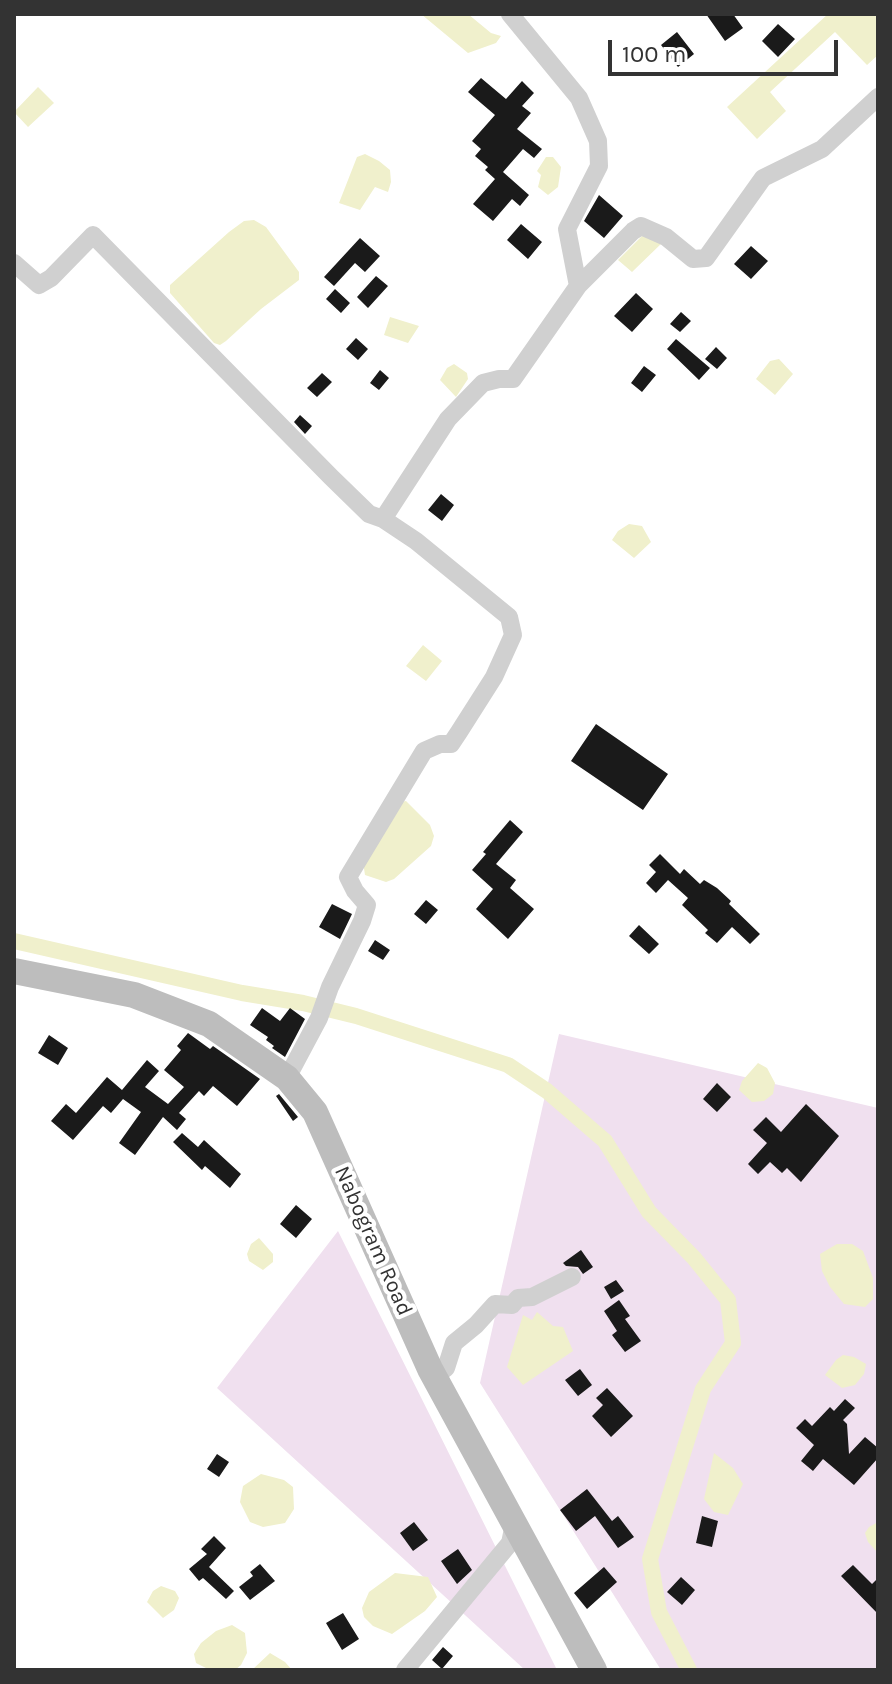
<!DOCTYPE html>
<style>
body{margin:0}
#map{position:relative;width:892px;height:1684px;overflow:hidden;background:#fff;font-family:Karla,sans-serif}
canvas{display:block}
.frame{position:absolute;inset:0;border:16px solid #333;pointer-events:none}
.scale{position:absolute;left:608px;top:40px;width:230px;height:36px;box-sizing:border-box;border:4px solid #333;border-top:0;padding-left:10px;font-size:24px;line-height:28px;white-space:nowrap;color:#333;-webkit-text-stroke:6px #fff;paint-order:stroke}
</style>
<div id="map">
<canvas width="892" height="1684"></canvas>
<div class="frame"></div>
<div class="scale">100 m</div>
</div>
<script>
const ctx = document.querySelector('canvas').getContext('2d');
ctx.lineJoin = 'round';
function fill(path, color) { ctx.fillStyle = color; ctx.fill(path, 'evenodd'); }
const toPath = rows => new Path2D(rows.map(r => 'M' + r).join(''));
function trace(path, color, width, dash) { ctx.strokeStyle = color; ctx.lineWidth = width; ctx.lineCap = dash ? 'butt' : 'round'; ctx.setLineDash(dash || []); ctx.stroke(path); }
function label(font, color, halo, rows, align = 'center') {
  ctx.font = font + ' Karla,sans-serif'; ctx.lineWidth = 8; ctx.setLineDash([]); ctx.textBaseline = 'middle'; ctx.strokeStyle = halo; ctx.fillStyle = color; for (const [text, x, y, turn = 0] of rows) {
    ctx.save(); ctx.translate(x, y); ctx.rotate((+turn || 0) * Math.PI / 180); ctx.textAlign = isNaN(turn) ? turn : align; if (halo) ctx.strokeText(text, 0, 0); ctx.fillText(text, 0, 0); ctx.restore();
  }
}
const green = toPath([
 [559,1034,878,1108,878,1670,661,1670,480,1383],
 [338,1231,557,1670,525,1670,217,1388]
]);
const water = toPath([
 [421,14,468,14,491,33,501,36,496,43,468,53],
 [828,14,878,14,878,55,867,65,835,32,770,92,786,111,757,139,727,107],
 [38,87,54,103,28,127,14,112],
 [365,154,379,161,390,170,391,182,388,192,375,187,360,210,339,203,357,157],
 [546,157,553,157,561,167,558,187,548,195,538,187,541,175,537,171],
 [254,220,266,227,299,272,299,280,261,309,226,341,220,345,214,343,170,293,170,285,229,232,244,221],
 [642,236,653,238,662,243,632,272,618,260],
 [390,317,419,326,408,343,384,335],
 [779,359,793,374,775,395,756,379,770,361],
 [454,364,467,373,468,379,456,397,440,380,447,368],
 [629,524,642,526,651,542,634,558,612,540,618,531],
 [423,645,442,661,426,681,406,666],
 [406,801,430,825,434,836,431,846,394,879,386,882,365,875,363,862,401,802],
 [758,1063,767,1068,775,1083,773,1094,764,1101,752,1102,739,1090,742,1081],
 [259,1238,273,1254,273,1262,263,1270,249,1261,247,1254,251,1244],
 [837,1244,852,1244,863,1251,873,1278,873,1299,865,1307,844,1304,830,1287,822,1271,820,1254],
 [537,1312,553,1326,563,1327,573,1351,523,1385,507,1367,523,1315,532,1320],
 [843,1355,854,1357,866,1364,864,1374,855,1385,842,1388,825,1375,836,1360],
 [714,1453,733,1468,743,1484,728,1515,714,1512,704,1499],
 [261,1474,284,1480,293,1487,294,1509,285,1523,263,1527,250,1522,240,1502,243,1486],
 [878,1522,878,1553,868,1542,865,1533,869,1527],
 [395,1573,428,1577,437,1597,425,1611,392,1634,373,1626,364,1617,362,1608,369,1592],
 [161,1586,175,1591,179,1598,174,1610,163,1618,147,1602,153,1591],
 [232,1625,245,1633,247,1653,241,1665,235,1670,210,1670,196,1663,194,1654,201,1643,216,1631],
 [270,1653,285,1662,292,1670,252,1670]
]);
const canal = toPath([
 [14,941,242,993,303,1003,356,1016,508,1065,547,1091,605,1141,649,1212,694,1258,728,1300,733,1343,703,1389,650,1559,659,1612,689,1670]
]);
const building = toPath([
 [706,14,733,14,743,28,725,41],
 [778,24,795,39,778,57,762,41],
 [677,32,694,54,678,67,661,45],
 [481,78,506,99,522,81,534,93,522,106,531,113,517,129,542,149,534,158,523,149,503,172,529,195,520,206,512,199,493,221,473,204,495,179,485,170,488,167,475,156,481,149,472,141,495,115,468,92],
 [599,195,623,216,604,238,584,221],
 [521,224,542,242,528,259,507,240],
 [360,238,380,256,365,272,355,263,334,286,324,277],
 [751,246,768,261,751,279,734,264],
 [376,276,388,286,368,308,357,297],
 [335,289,350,303,341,313,326,299],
 [636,293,653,309,632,332,614,316],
 [681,312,691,321,680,332,670,324],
 [356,338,368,349,358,360,346,349],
 [676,339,710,368,699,380,667,349],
 [716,347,727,358,717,369,705,359],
 [644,366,656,375,642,392,631,383],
 [380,370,389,378,379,390,370,383],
 [322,373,332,382,317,397,307,388],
 [300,415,312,426,305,434,294,422],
 [441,494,454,505,442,521,428,510],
 [596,724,668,774,643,810,571,761],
 [510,820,523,832,496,864,516,880,510,888,534,909,508,939,476,909,493,889,472,870,486,854,483,852],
 [660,854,680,874,684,869,700,884,704,880,717,888,731,901,729,904,760,934,750,944,732,927,717,943,705,933,708,930,682,905,688,898,668,880,656,893,646,883,656,872,649,865],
 [426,900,438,910,426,924,414,914],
 [332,904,352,914,340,939,319,927],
 [639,925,659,944,649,954,629,936],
 [375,940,390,950,383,960,368,951],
 [262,1008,280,1021,290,1008,305,1019,285,1057,272,1048,274,1046,266,1040,268,1037,250,1025],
 [188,1033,210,1049,213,1046,260,1079,237,1106,213,1086,204,1096,199,1091,179,1113,186,1119,177,1130,163,1117,135,1155,119,1143,141,1112,123,1099,111,1113,103,1106,73,1140,51,1121,66,1104,76,1113,107,1077,122,1090,147,1060,159,1071,145,1087,168,1104,184,1087,164,1070,181,1050,177,1046],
 [49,1035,68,1048,58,1065,38,1053],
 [717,1083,731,1097,717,1112,703,1099],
 [279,1094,298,1117,293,1121,276,1096],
 [806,1104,839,1136,801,1182,787,1168,782,1173,770,1162,758,1174,748,1164,767,1143,753,1130,766,1117,781,1132],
 [182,1133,198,1147,204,1140,241,1174,230,1188,205,1166,202,1170,173,1142],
 [296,1205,312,1219,296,1238,280,1224],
 [581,1250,593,1267,583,1274,578,1267,566,1266,563,1263],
 [616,1280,624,1291,611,1299,604,1287],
 [619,1300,630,1316,625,1319,641,1341,625,1352,612,1335,617,1331,604,1311],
 [580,1369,592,1385,578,1396,565,1380],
 [607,1388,633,1416,611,1437,592,1416,603,1405,596,1398],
 [845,1399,855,1408,843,1420,847,1424,849,1454,865,1437,878,1448,878,1458,854,1485,823,1459,813,1471,801,1461,814,1445,796,1428,805,1419,812,1426,830,1407,834,1411],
 [217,1454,229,1462,219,1477,207,1469],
 [587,1489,612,1521,618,1516,634,1537,618,1548,595,1516,576,1531,560,1510],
 [702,1516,718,1521,712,1547,696,1543],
 [414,1522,428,1540,413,1551,400,1533],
 [214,1536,226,1548,209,1567,234,1591,226,1599,203,1578,199,1581,189,1569,207,1554,201,1549],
 [458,1549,472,1570,457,1584,441,1561],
 [260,1564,275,1581,250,1600,239,1587,253,1576,250,1572],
 [853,1565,872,1584,878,1578,878,1614,841,1576],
 [604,1567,617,1582,587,1609,574,1593],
 [681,1577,695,1590,682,1605,667,1592],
 [343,1613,359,1639,342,1650,326,1623],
 [443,1647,453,1656,442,1669,432,1660]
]);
const minor = toPath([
 [510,14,579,98,598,141,599,166,567,229,578,286],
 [14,263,39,285,51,278,93,235,331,477,369,514,383,519],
 [287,1078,319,1018,330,987,362,921,367,905,355,891,348,877,424,751,440,744,451,744,459,732,494,677,513,635,509,617,416,541,383,519,448,419,483,383,499,379,513,379,578,286,633,231,641,226,666,237,693,259,706,258,763,178,822,149,878,97],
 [434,1377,446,1368,454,1343,476,1325,495,1304,512,1305,518,1298,532,1297,572,1277],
 [405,1670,510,1543,514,1524]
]);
const secondary = toPath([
 [14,971,134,995,209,1024,287,1078,315,1112,430,1369,594,1670]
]);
const streetNames = [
 ["Nabogram Road",373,1241,66]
];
fill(green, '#f0e0ef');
fill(water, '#f0f0cc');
trace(canal, '#f0f0cc', 16);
fill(building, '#1a1a1a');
trace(minor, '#d0d0d0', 18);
trace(secondary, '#bdbdbd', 26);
label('22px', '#333', '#fff', streetNames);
</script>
